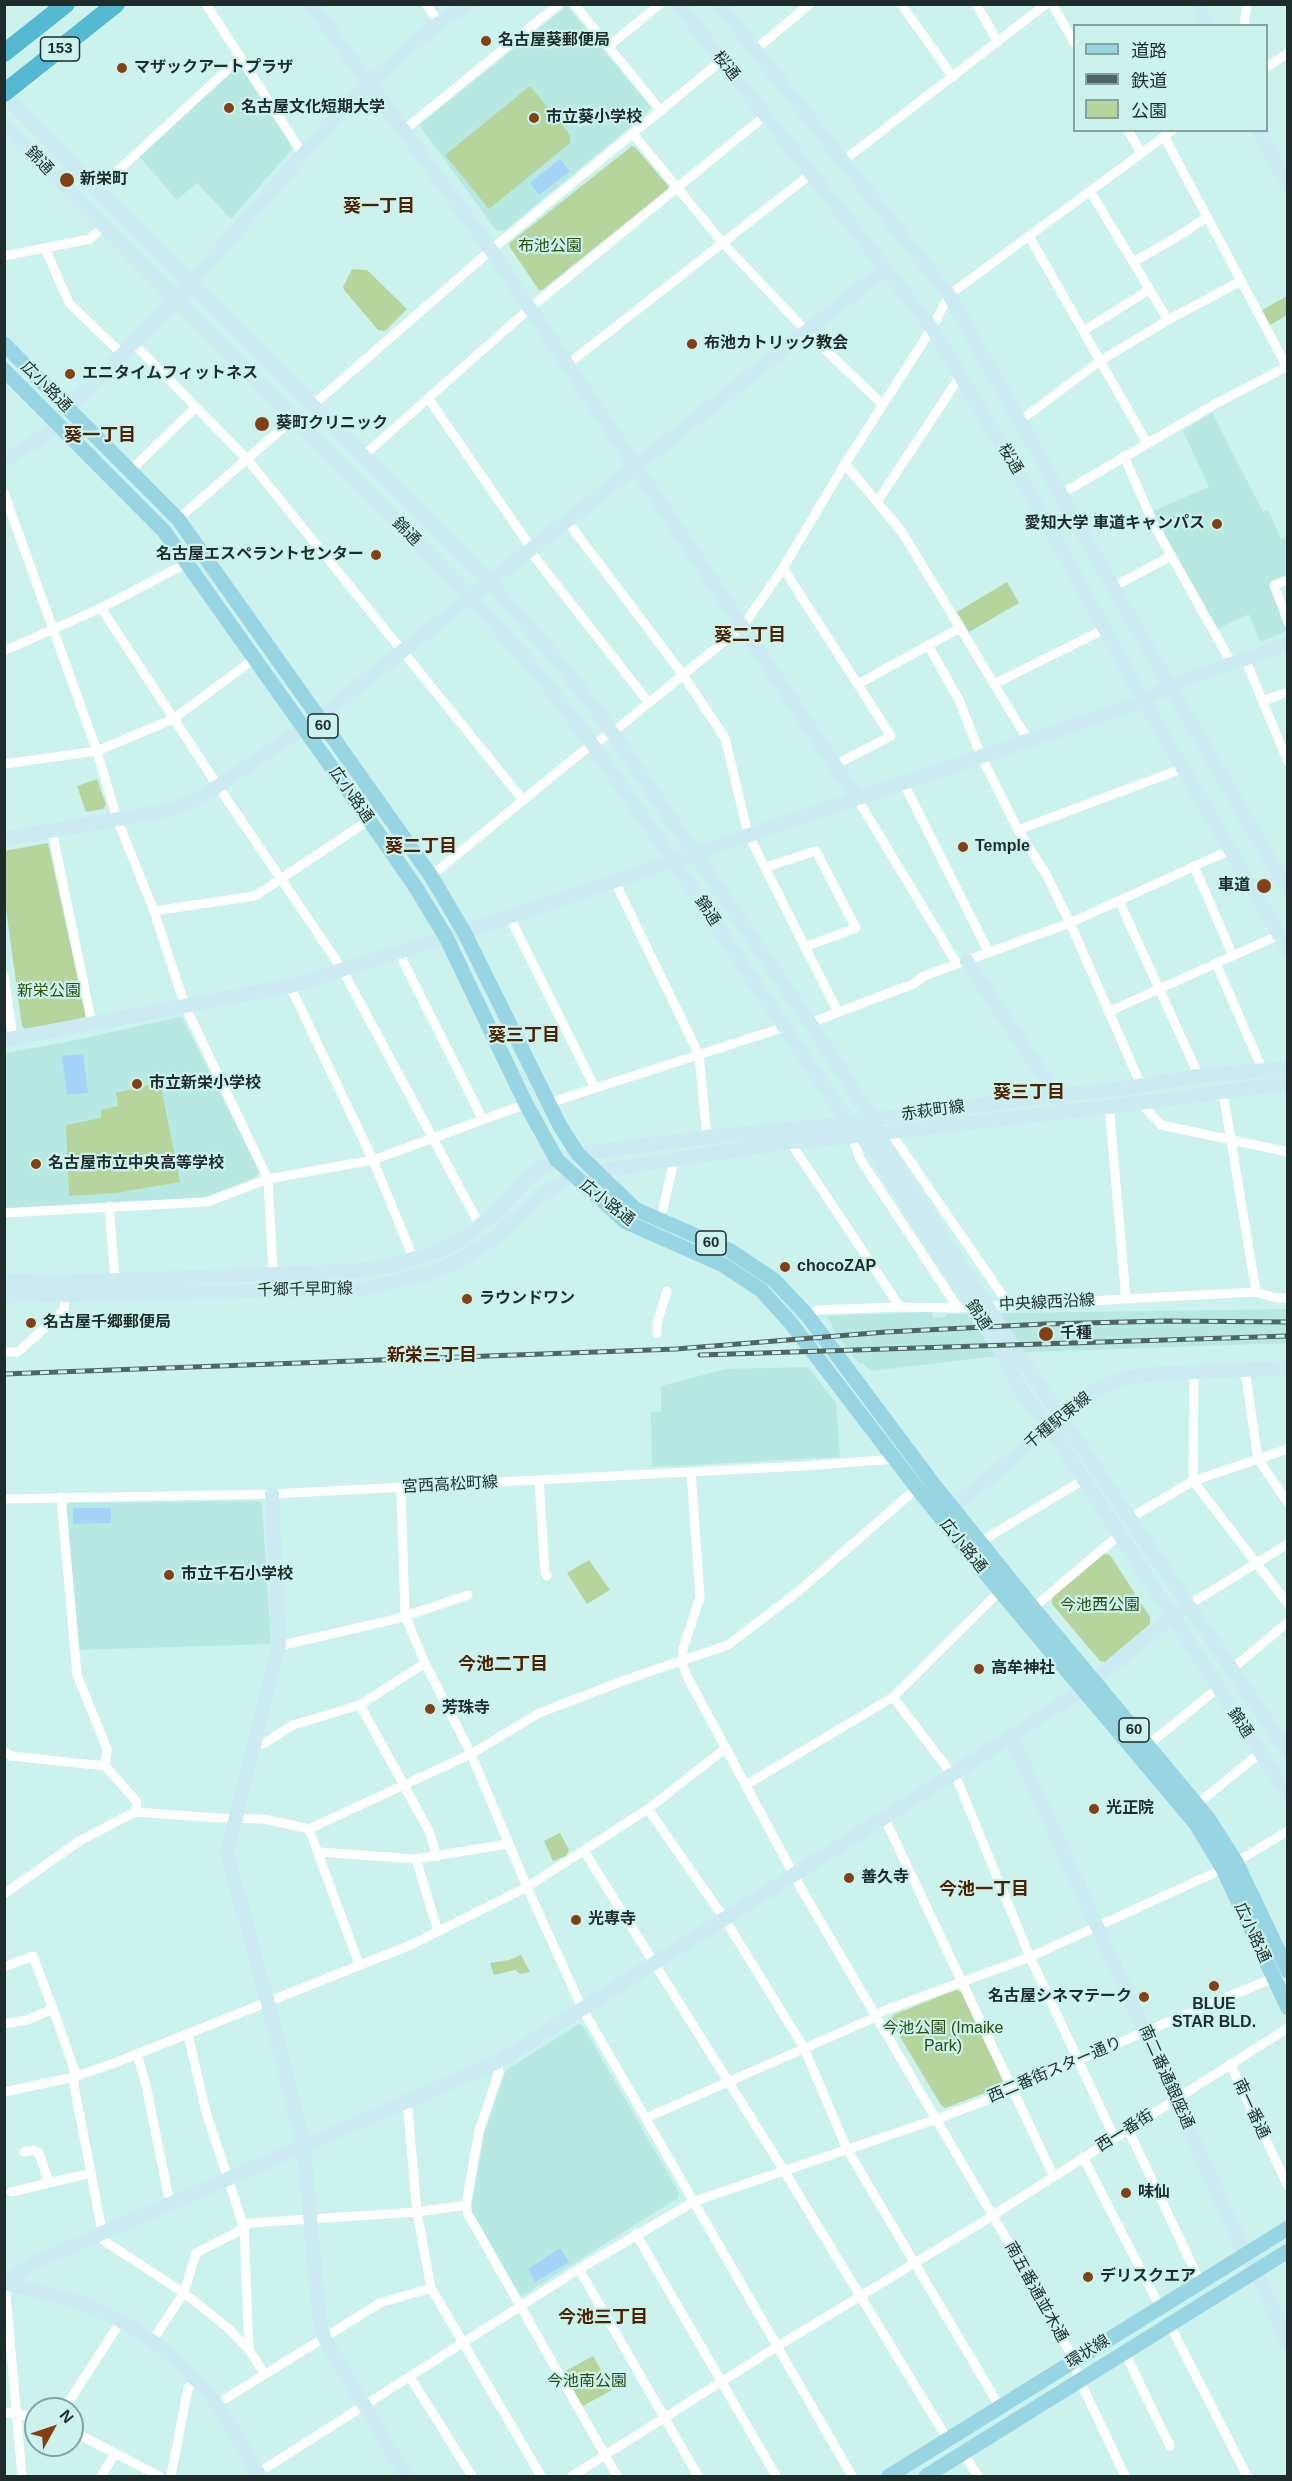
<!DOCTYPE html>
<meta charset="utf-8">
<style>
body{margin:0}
#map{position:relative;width:1292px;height:2481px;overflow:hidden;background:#cbf2ed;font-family:Helvetica,"Noto Sans JP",sans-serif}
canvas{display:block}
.frame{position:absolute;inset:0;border:6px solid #1e2d2b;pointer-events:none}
.legend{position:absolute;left:1073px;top:24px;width:195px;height:108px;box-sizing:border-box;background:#cbf2ed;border:2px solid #86a39f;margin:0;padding:8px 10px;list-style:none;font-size:18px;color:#1e2d2b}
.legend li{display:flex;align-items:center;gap:12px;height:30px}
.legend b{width:30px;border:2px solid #86a39f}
.north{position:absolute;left:24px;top:2397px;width:60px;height:60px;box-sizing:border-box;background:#cbf2ed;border:2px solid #86a39f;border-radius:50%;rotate:50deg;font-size:16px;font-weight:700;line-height:24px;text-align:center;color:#1e2d2b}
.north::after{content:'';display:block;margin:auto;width:21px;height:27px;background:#844015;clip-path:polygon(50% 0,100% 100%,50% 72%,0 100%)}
</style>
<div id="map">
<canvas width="1292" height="2481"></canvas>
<div class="frame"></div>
<ul class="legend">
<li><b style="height:8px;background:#98d5e3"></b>道路</li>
<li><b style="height:8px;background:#506663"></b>鉄道</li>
<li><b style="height:16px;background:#b6d59d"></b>公園</li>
</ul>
<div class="north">N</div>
</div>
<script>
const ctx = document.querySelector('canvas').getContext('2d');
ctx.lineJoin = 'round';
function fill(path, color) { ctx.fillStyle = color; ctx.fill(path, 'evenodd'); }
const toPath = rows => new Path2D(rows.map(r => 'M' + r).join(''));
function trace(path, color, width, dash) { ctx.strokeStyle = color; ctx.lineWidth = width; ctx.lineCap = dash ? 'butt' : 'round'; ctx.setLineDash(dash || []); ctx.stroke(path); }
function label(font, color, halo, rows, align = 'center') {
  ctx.font = font + ' Helvetica,"Noto Sans JP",sans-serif'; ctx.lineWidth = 4.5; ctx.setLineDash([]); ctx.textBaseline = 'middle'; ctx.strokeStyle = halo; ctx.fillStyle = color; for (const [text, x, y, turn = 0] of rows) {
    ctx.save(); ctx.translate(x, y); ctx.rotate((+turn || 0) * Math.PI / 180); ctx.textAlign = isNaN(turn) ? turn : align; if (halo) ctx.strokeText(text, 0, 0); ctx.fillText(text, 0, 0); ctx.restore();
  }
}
const built = toPath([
 [567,6,650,106,649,111,504,231,496,230,419,125],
 [235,68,242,68,293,148,231,219,197,183,177,200,139,156],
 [1212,413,1263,512,1268,510,1281,539,1287,537,1287,577,1272,584,1287,631,1260,642,1249,614,1217,629,1177,560,1153,511,1209,487,1183,431],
 [180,1017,183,1019,259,1171,256,1177,206,1197,5,1208,5,1053,67,1042],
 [1287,1309,1287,1343,1030,1352,871,1371,864,1364,859,1363,832,1328,833,1326,826,1316,932,1312,933,1318,946,1317,947,1314],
 [808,1367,836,1403,840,1457,652,1467,651,1413,661,1411,661,1386,726,1369],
 [259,1501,262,1504,271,1644,77,1650,66,1506,70,1503],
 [579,2024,583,2026,679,2193,678,2198,522,2296,519,2295,471,2210,485,2131,506,2070]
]);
const green = toPath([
 [530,86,570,135,570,143,489,209,445,155],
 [632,146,636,148,668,186,668,189,542,290,539,290,509,246,511,242],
 [352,269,367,270,407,309,385,331,378,330,345,291,343,287],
 [1287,296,1287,315,1270,325,1262,310],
 [1007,582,1019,603,969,632,957,612],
 [97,779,106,805,103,809,86,812,77,786],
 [48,843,86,1015,84,1018,25,1029,22,1026,5,902,4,851],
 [160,1082,180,1182,116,1193,69,1196,66,1125,101,1118,101,1110,118,1106,116,1093],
 [1104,1554,1110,1555,1150,1617,1150,1624,1105,1662,1100,1661,1052,1604,1052,1597],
 [589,1560,610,1590,587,1604,567,1573],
 [560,1833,569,1850,566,1856,553,1861,544,1841],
 [521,1955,530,1972,520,1974,515,1970,494,1975,490,1963,509,1960],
 [956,1990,961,1992,1003,2081,1001,2087,945,2108,941,2105,890,2020,893,2015],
 [593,2356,612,2390,581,2407,562,2373]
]);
const water = toPath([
 [560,159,570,171,539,195,530,183],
 [83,1054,88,1093,67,1095,62,1056],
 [73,1508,111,1508,111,1523,73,1524],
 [560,2248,569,2262,535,2282,528,2269]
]);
const street = toPath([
 [206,4,302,153],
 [426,4,439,23],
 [574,4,661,111],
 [901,4,953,77],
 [976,4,998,42],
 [1052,4,1074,42],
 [1244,26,1247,4],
 [609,46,660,4],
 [755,50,810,4],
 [1266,68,1288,53],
 [404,130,559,4],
 [1128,130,1141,153],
 [633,134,722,242,807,332,883,405],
 [1164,136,1288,369],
 [843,161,1046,4],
 [97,190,240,58],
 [1090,191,1168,320],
 [1029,236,1147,443],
 [45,248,69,303,122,354],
 [4,256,90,239,103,227],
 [1133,262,1177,237,1207,217],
 [1083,331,1149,290],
 [133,343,247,459,523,800],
 [568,364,812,173],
 [428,398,532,549],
 [312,406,491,250,722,60],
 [1021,420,1100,361,1168,320,1241,281],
 [363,456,530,308,766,115],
 [1124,456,1154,525,1231,662],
 [845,464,902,532,1028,740],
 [130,471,196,407],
 [4,493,97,751,117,819,154,911,185,1006,268,1179,274,1290],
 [1061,494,1217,403,1288,366],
 [877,502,961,375],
 [178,519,293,419],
 [567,521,683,675,725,738,748,834,838,1012],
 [530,551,649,703],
 [783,568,891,736,835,765],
 [1288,580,1274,585,1288,622],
 [1113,587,1171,556],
 [101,608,218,786,342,969,480,1226],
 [928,645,959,700,981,756,1018,830,1047,876,1070,923,1141,1085],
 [4,651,101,608,187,563],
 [1245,659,1288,762],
 [858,684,960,628],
 [994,684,1105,629],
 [1262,701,1288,692],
 [4,764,97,751,173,719,254,659],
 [903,782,989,953],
 [857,798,957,964],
 [1018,830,1184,768],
 [52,831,92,1024],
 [1194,866,1233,956],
 [766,867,816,851,856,928,805,947],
 [431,876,583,751,613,732,743,626,783,568,845,464,932,328,949,295,1173,130],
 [614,880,699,1055,707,1137],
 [1119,901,1199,1076],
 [154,911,255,896,369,820],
 [509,916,595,1088],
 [398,951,483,1120],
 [1216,963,1263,1071],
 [4,975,13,1039],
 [290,986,373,1160,414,1260],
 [1108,1012,1279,935],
 [810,1023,913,984,924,976,1070,923,1230,850],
 [1223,1092,1256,1292],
 [549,1103,785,1027],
 [1141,1103,1161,1125,1288,1152],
 [1109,1105,1126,1299],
 [888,1129,1009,1305],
 [851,1132,860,1159,958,1308],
 [790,1142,900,1307],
 [109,1206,115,1279],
 [663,1209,672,1169,669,1159],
 [4,1213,207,1202,268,1179,373,1160,526,1104],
 [807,1315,817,1310,900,1307,958,1308,1256,1292,1276,1298,1288,1298],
 [657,1333,657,1323,667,1291],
 [4,1352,18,1352,64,1310,65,1295],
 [1245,1370,1258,1459,1288,1503],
 [1194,1372,1193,1481,1288,1604],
 [691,1472,700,1597,683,1649,682,1662,687,1676,802,1890,1045,2305,1068,2349,1080,2381,1125,2476],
 [539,1480,545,1572,547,1576],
 [401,1488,405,1616,425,1663,471,1754,527,1887,582,2008,852,2476],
 [61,1497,77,1675,107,1749,105,1766],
 [4,1499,272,1494,803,1466,895,1459],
 [1130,1518,1193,1481,1288,1449],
 [980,1542,1083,1480],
 [1190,1604,1288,1544],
 [1033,1608,1119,1535],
 [279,1646,396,1619,468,1595],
 [1232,1669,1288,1622],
 [893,1697,958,1782,1030,1957,1114,2137],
 [360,1705,429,1831,437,1857],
 [255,1742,263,1744,293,1725,360,1705,425,1663],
 [1148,1745,1217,1689],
 [4,1751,11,1756,105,1766,137,1802,135,1812,219,1818,264,1819,309,1829,471,1754,539,1713,631,1678,728,1645,800,1590,917,1488],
 [746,1785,893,1697,1000,1591],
 [1197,1804,1260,1753],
 [648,1809,724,1918,804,2048,847,2149,1000,2407],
 [884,1817,1053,2175],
 [309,1829,359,1964],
 [584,1851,783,2169,948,2440],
 [318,1852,416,1859,508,1844],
 [416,1859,438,1931],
 [1236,1862,1288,1831],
 [4,1894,81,1840,135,1812],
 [4,1967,33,1956,53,2009,75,2072,74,2085,104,2241,184,2293,228,2328,249,2350,264,2373],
 [4,2024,27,2020,53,2009],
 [188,2035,206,2112,244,2227,249,2350],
 [137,2054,146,2085,170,2204],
 [498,2062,499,2072,479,2131,466,2205,468,2214,617,2476],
 [1230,2064,1288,2186],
 [4,2092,74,2077,117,2062,413,1944,527,1887,648,1809,726,1748],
 [404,2103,408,2111,417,2212,431,2288,541,2476],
 [646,2118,869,2020,883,2011,1030,1957,1223,1869],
 [1128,2129,1200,2282],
 [24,2152,34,2150,39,2153,49,2183],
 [1083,2157,1160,2307],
 [11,2192,91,2173],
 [636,2234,776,2476],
 [579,2269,698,2476],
 [5,2283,22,2476],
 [1170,2325,1247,2476],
 [152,2341,184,2293,196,2253,237,2232,250,2223,417,2212,466,2205],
 [1125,2353,1170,2446],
 [410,2377,472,2476],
 [217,2404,380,2303,431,2288],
 [64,2409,121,2321],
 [4,2412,36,2417],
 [72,2431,159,2476],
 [963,2453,978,2476],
 [258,2473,579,2269,695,2201,937,2119,1013,2090,1078,2060,1273,1978],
 [101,2476,115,2454],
 [171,2476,188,2388,196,2380],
 [572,2476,778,2346,984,2221,1288,2028]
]);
const secondary = toPath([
 [311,4,491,250,857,798],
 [678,4,932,328,1038,507,1144,701,1288,950],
 [719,4,949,295,1113,587,1288,891],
 [1198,4,1206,26],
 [4,94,97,190,490,582,559,662,603,719,810,1023,873,1120,891,1157,1018,1353,1288,1752],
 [4,125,471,597,542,678,592,744,673,860,838,1107,873,1151,1008,1363,1020,1390,1049,1426,1288,1795],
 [1258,130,1288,186],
 [4,461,59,426,68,409,176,300,346,105,414,43,439,23,468,4],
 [4,839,171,810,199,798,218,786,318,718,886,268],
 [967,961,1056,1095,1057,1100],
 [4,1040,290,986,476,928,1144,701,1170,685,1288,644],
 [4,1281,64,1282,353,1271,385,1267,436,1252,459,1241,498,1211,528,1178,541,1167,578,1154,707,1137,823,1126,1056,1095,1113,1090,1199,1076,1288,1068],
 [4,1296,363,1289,429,1274,460,1260,494,1239,542,1195,572,1175,790,1142,830,1139,1141,1103,1288,1083],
 [272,1494,279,1646,227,1853,268,2003,304,2147,319,2318,324,2337,406,2476],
 [944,1514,1018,1454,1061,1416,1092,1392,1106,1385,1125,1378,1151,1374,1288,1368],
 [1011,1736,1245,2254,1256,2271,1288,2343],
 [4,2283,75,2300,121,2321,160,2346,203,2387,217,2404,260,2476],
 [5,2283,33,2263,498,2062,953,1774,1082,1690,1178,1612]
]);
const primary = toPath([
 [4,344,178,519,431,876,464,932,560,1126,578,1154,635,1209,729,1250,774,1280,807,1315,934,1485,1033,1608,1208,1818,1236,1862,1288,1971],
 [4,370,164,531,369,820,415,886,446,937,526,1104,557,1160,626,1222,723,1265,761,1290,790,1322,917,1488,1000,1591,1196,1824,1223,1869,1288,2008],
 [889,2476,1288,2228],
 [926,2476,1288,2251]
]);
const highway = toPath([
 [4,53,66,4],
 [4,93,116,4]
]);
const rail = toPath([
 [700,1355,1288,1336],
 [4,1374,676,1349,886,1332,1045,1324,1165,1321,1288,1322]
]);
const markers = [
 [486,41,6,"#844015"],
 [122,68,6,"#844015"],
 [229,108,6,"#844015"],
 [534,118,6,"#844015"],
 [67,180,8,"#844015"],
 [692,344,6,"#844015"],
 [70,374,6,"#844015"],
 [262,424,8,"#844015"],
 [1217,524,6,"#844015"],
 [376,555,6,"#844015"],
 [963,847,6,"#844015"],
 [1264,886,8,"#844015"],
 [137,1084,6,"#844015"],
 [36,1164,6,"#844015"],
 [785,1267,6,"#844015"],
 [467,1299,6,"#844015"],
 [31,1323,6,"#844015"],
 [1046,1334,8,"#844015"],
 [169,1575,6,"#844015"],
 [979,1669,6,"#844015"],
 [430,1709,6,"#844015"],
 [1094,1809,6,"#844015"],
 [849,1878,6,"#844015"],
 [576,1920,6,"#844015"],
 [1214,1986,6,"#844015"],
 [1144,1997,6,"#844015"],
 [1126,2193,6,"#844015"],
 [1088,2277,6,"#844015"]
];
const shields = [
 [60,49,39],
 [323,726,30],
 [711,1243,30],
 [1134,1730,30]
];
const shieldNames = [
 ["153",60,49],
 ["60",323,726],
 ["60",711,1243],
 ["60",1134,1730]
];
const poiNames = [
 ["名古屋葵郵便局",498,41],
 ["マザックアートプラザ",134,68],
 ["名古屋文化短期大学",241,108],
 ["市立葵小学校",546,118],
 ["新栄町",80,180],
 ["布池カトリック教会",704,344],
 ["エニタイムフィットネス",82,374],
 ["葵町クリニック",276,424],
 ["愛知大学 車道キャンパス",1205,524,"right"],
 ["名古屋エスペラントセンター",364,555,"right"],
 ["Temple",975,847],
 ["車道",1250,886,"right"],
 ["市立新栄小学校",149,1084],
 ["名古屋市立中央高等学校",48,1164],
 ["chocoZAP",797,1267],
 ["ラウンドワン",479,1299],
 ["名古屋千郷郵便局",43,1323],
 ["千種",1060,1334],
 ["市立千石小学校",181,1575],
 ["高牟神社",991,1669],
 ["芳珠寺",442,1709],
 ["光正院",1106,1809],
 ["善久寺",861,1878],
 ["光専寺",588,1920],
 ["名古屋シネマテーク",1132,1997,"right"],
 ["BLUE",1214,2005,"center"],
 ["STAR BLD.",1214,2023,"center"],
 ["味仙",1138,2193],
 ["デリスクエア",1100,2277]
];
const streetNames = [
 ["桜通",726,66,51],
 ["錦通",39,161,46],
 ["広小路通",46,387,45],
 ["桜通",1010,459,59],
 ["錦通",406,532,45],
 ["広小路通",351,795,55],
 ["錦通",707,911,56],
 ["赤萩町線",933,1111,-8],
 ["広小路通",607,1203,38],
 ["千郷千早町線",305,1290,-1],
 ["中央線西沿線",1047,1303,-3],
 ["錦通",978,1315,57],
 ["千種駅東線",1058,1421,-39],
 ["宮西高松町線",450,1485,-3],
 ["広小路通",963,1546,51],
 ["錦通",1240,1723,56],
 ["広小路通",1252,1933,65],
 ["西二番街スター通り",1055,2070,-23],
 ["南二番通銀座通",1166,2077,66],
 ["南一番通",1251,2109,65],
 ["西一番街",1125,2131,-32],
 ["南五番通並木通",1036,2292,61],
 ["環状線",1088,2352,-32]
];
const parkNames = [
 ["布池公園",550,247],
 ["新栄公園",49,992],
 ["今池西公園",1100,1606],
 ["今池公園 (Imaike",943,2029],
 ["Park)",943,2047],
 ["今池南公園",587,2382]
];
const neighbourhoodNames = [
 ["葵一丁目",379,207],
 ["葵一丁目",100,436],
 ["葵二丁目",750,636],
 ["葵二丁目",421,847],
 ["葵三丁目",524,1036],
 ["葵三丁目",1029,1093],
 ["新栄三丁目",432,1356],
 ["今池二丁目",503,1665],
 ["今池一丁目",984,1890],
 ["今池三丁目",603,2318]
];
fill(built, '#b7e8e2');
fill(green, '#b6d59d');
fill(water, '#a5d3f9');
trace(street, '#fff', 9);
trace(secondary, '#cceaf1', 14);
trace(primary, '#98d5e3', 15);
trace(highway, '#54b9d1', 18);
trace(rail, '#506663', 5);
trace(rail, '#cbf2ed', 3, [9]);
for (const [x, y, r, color] of markers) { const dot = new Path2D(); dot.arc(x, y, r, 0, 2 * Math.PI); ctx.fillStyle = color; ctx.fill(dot); trace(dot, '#cbf2ed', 2); }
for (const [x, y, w] of shields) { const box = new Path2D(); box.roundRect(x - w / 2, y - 12, w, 24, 4.5); ctx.fillStyle = '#cbf2ed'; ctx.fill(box); trace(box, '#1e2d2b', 1.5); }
label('bold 15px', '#1e2d2b', null, shieldNames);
label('bold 16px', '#1e2d2b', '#cbf2ed', poiNames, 'left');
label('16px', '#1e2d2b', '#cbf2ed', streetNames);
label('16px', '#2e4c0d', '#cbf2ed', parkNames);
label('bold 18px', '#4f2103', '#cbf2ed', neighbourhoodNames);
</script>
